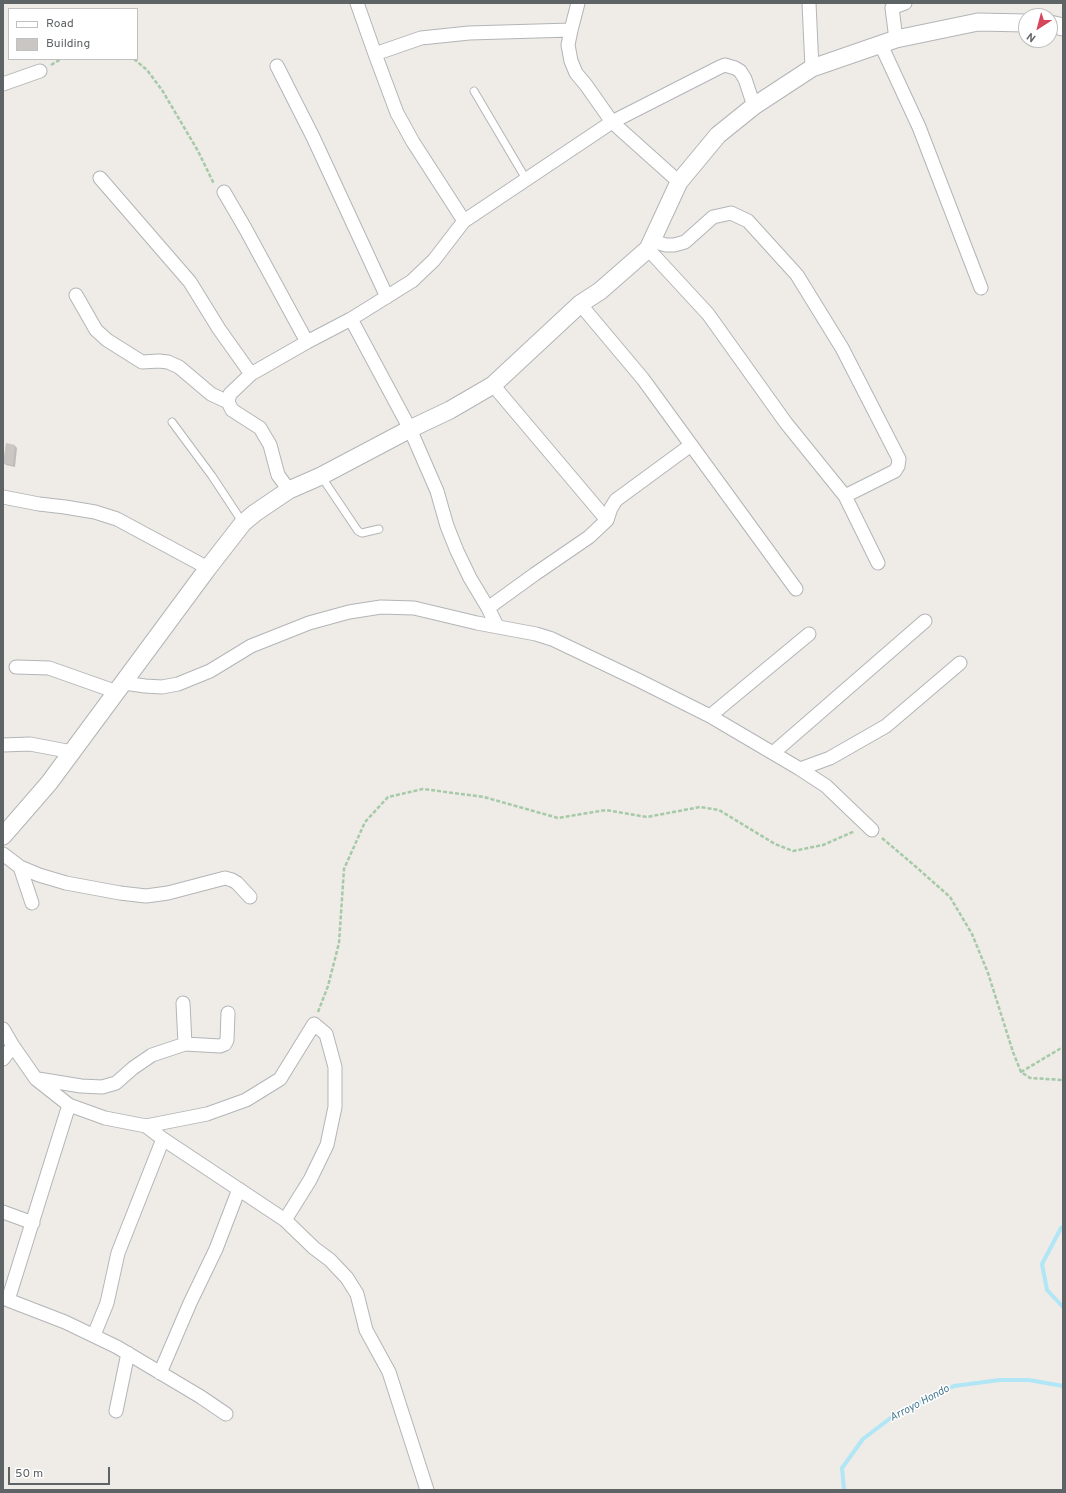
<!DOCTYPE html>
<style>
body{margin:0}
#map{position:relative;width:1066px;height:1493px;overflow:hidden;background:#efebe7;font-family:Overpass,sans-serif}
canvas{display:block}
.frame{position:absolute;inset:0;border:4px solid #5e6365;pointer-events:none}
.legend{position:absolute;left:8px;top:8px;width:130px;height:52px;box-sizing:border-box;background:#fff;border:1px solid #bfc1c1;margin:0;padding:5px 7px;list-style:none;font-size:12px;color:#5e6365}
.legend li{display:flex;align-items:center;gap:8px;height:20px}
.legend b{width:20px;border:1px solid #bfc1c1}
.north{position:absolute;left:1018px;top:8px;width:40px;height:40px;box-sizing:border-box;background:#fff;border:1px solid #bfc1c1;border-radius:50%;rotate:216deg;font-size:11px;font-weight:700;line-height:16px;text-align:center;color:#5e6365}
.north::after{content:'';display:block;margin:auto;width:14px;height:18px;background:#d6465a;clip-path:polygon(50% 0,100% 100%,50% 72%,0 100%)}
.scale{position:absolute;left:8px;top:1467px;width:102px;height:18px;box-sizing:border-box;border:2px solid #5e6365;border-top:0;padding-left:5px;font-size:12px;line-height:14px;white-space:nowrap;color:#5e6365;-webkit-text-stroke:3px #fff;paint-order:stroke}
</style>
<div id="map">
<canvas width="1066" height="1493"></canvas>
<div class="frame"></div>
<ul class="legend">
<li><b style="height:5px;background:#fff"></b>Road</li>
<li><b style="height:11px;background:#cac6c3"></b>Building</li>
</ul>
<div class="north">N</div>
<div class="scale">50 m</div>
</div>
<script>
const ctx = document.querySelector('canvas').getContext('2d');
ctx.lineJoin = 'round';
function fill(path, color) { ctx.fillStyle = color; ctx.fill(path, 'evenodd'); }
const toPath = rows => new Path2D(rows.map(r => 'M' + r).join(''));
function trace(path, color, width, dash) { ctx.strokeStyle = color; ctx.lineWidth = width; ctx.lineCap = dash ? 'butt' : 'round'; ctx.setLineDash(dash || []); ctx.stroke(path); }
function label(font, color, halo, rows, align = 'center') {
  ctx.font = font + ' Overpass,sans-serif'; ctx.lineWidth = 3; ctx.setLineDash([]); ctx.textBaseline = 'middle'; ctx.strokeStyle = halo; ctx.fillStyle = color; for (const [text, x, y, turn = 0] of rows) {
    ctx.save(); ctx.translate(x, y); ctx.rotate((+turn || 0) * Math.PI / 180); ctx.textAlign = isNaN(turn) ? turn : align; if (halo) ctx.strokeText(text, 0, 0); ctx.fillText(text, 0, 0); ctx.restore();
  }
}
const shadow = toPath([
 [7,445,15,446,17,448,15,467,6,465,4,463]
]);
const stream = toPath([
 [1063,1227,1061,1228,1042,1264,1047,1290,1063,1307],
 [844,1490,842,1468,863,1439,896,1414,954,1386,1000,1380,1029,1380,1063,1386]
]);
const building = toPath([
 [6,443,15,445,13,465,3,463]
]);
const path = toPath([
 [134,59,147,70,162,90,198,151,214,184],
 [51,65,61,59],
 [882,838,915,866,950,897,972,934,988,973,1013,1052,1021,1072,1030,1078,1063,1080],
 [318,1012,328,986,339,943,344,869,365,822,388,797,423,789,484,797,558,818,606,810,647,817,700,807,719,810,775,844,793,851,823,845,855,831],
 [1021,1072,1063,1047]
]);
const service = toPath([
 [474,91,526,179],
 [172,422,212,476,243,523],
 [321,476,358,531,362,533,379,529]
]);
const minor = toPath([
 [357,3,375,54,397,113,413,142,464,221],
 [578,3,571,30,568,45,571,61,576,73,586,85,612,122,679,182],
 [809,3,812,68],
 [896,39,892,8,905,3],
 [881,45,919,127,981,288],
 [375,54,421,38,469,33,571,30],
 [277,66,313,137,387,297],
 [3,84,40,71],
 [100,178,190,282,219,329,251,374],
 [224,192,245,228,307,342],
 [652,241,666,245,674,245,685,242,713,217,731,213,748,221,797,275,842,348,899,459,898,466,895,471,845,496],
 [648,249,708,314,786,423,845,496,878,563],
 [76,295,96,330,107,340,142,362,159,361,168,362,179,367,211,394,228,402],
 [580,304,643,379,796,589],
 [351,319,410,429,437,491,447,526,457,551,470,578,488,608,497,626],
 [493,385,607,520],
 [289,490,278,475,270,445,260,428,232,410,228,402,230,394,251,374,307,342,351,319,412,281,434,260,464,221,612,122,720,67,725,65,735,68,740,71,745,79,754,106],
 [3,497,39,504,65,507,95,512,117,519,208,568],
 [488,608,535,574,589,537,607,520,611,508,616,500,691,445],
 [16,667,49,668,117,692],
 [124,683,145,686,162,687,178,684,210,671,251,646,309,623,349,612,381,607,414,608,477,623,536,634,552,639,638,680,710,716,800,769,826,786,872,830],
 [710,716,809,634],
 [3,745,30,744,72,752],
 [773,753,925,621],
 [800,769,830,758,886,726,960,663],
 [3,854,20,867,39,875,66,883,120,893,146,896,168,893,225,878,232,880,237,883,250,897],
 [20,867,32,903],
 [183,1003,185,1044],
 [3,1029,13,1046,36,1079,69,1105,105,1118,146,1126,207,1114,246,1100,280,1079,314,1024,326,1034,335,1067,335,1107,327,1145,310,1180,285,1220],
 [3,1059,13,1046],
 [38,1079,81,1086,102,1087,116,1083,133,1068,152,1055,185,1044,220,1046,225,1044,227,1040,228,1013],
 [69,1105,8,1300,65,1322,117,1347,201,1397,226,1414],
 [146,1126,163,1139,285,1220,314,1248,330,1260,347,1278,357,1294,366,1330,389,1372,427,1490],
 [3,1212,33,1223],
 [94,1335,107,1303,118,1253,163,1139],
 [160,1373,190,1303,216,1249,239,1189],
 [116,1411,128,1353]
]);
const tertiary = toPath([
 [1050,24,1063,27],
 [3,836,49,783,208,568,243,523,255,513,289,490,321,476,410,429,450,410,493,385,580,304,600,291,648,249,679,182,718,135,754,106,812,68,896,39,978,22,1026,23]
]);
const waterNames = [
 ["Arroyo Hondo",920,1404,-28]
];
fill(shadow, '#0003');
trace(stream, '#b0e6f5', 4);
fill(building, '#cac6c3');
trace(service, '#b2b5b7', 9);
trace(minor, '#b2b5b7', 15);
trace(tertiary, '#b2b5b7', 19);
trace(path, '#a5caa7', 2.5, [4, 2]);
trace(service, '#fff', 7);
trace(minor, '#fff', 13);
trace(tertiary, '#fff', 17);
label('italic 11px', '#44788e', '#fff', waterNames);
</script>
